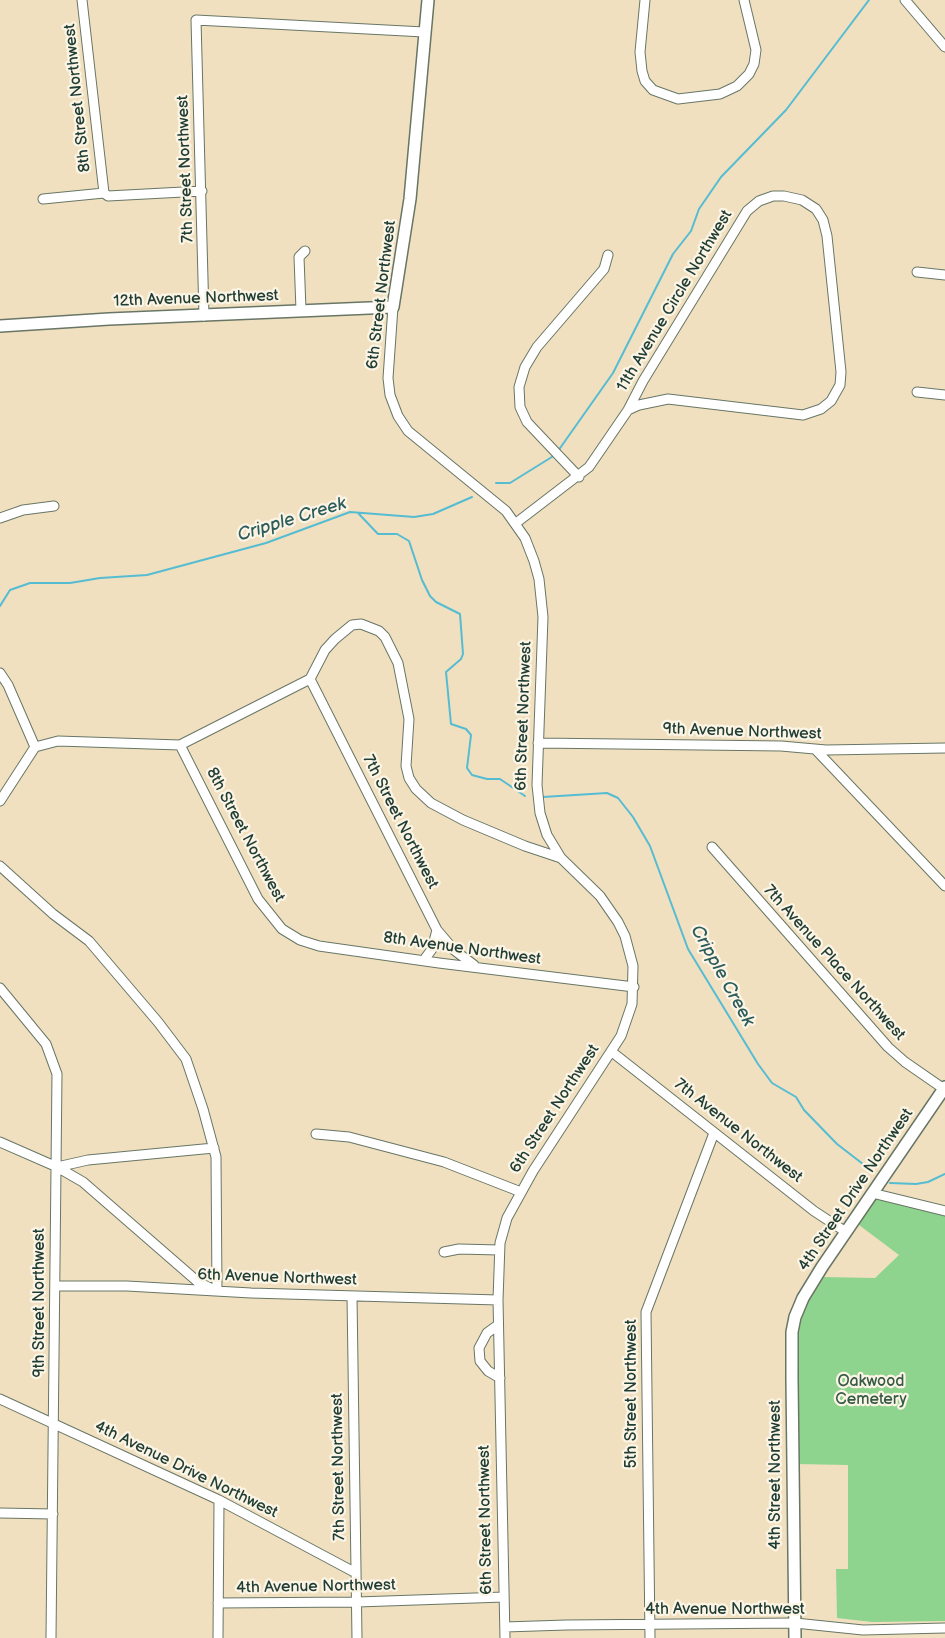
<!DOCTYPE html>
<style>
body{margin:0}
canvas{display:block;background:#f0e0c0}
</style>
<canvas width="945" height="1638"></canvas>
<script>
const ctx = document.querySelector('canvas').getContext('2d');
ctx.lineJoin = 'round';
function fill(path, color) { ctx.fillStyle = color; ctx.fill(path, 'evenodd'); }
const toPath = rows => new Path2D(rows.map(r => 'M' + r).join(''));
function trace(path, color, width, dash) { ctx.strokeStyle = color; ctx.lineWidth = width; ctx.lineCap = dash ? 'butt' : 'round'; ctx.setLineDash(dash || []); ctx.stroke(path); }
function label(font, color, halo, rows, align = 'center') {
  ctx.font = font + ' "Balsamiq Sans",sans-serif'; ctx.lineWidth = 4.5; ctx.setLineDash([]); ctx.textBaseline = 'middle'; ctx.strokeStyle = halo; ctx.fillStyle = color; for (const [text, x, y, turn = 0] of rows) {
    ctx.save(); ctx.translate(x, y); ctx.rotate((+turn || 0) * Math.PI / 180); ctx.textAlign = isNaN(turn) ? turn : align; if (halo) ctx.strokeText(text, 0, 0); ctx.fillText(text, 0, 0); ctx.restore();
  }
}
const green = toPath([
 [878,1199,945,1216,945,1621,872,1622,837,1618,836,1569,848,1569,848,1465,796,1464,796,1348,803,1311,824,1277,875,1278,899,1255,859,1225,874,1200]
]);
const stream = toPath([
 [558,451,613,373,673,254,691,231,699,209,721,177,786,110,869,0],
 [496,483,510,483,555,455],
 [358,513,378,534,397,534,409,541,422,580,430,596,436,602,460,614,463,654,461,659,446,672,451,724,466,729,471,735,467,768,472,775,487,779,500,779,525,796],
 [0,606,10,590,30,583,70,583,100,578,147,575,266,543,350,512,414,517,433,514,472,497],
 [543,797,607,793,618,798,633,817,650,846,688,949,758,1064,772,1083,796,1097,804,1110,837,1144,872,1171],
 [890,1183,916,1184,928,1182,945,1174]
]);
const minor = toPath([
 [82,0,104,193],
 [645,0,640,52,642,71,645,81,653,90,678,99,720,94,737,86,749,74,754,64,756,50,744,0],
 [905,0,945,47],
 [43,199,104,193,108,196,202,191],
 [917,272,945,275],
 [393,307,388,378,390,395,398,416,408,431,506,511,525,538,534,561,539,579,543,617,537,785,540,813,547,835,561,858,600,896,618,922,625,936,633,966,632,1004,621,1036,533,1171,507,1218,500,1243,498,1300,505,1638],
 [301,310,299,257,305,251],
 [204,316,196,20,424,32],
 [917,392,945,395],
 [579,477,527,422,520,407,519,387,525,367,537,347,604,269,608,255],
 [0,518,23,510,54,506],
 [516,523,589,467,628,410,639,405,668,399,803,415,821,409,831,401,840,385,841,372,827,236,823,220,816,209,802,200,784,196,773,196,759,201,747,211,643,381,628,410],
 [0,673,8,685,35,747],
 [310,679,437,930,454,950,474,965],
 [538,743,781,746,826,750,945,748],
 [180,745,258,899,282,929,300,940,319,946,439,963,634,987],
 [815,749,945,886],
 [0,801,35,747,58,741,180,745,310,679,325,650,335,639,352,625,361,624,379,631,385,637,398,663,409,719,406,766,409,778,416,789,431,803,463,820,525,846,561,858],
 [712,847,888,1047,905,1062,944,1089],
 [0,866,53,914,89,941,158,1022,186,1059,203,1109,216,1157,217,1291,198,1282,83,1182,57,1167,0,1142],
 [424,960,432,949,437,930],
 [0,988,46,1044,57,1074,51,1638],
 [612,1052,814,1211,846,1232],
 [316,1134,349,1137,444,1162,521,1192],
 [57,1167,88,1160,214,1148],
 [872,1193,945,1211],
 [444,1252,459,1249,499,1250],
 [56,1286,127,1286,251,1293,498,1300],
 [352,1296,357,1638],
 [498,1325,487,1333,479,1348,480,1361,488,1371,500,1378],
 [0,1399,219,1500,356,1573],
 [0,1513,53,1514],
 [218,1603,357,1602,504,1597],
 [505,1627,566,1625,795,1623,863,1630,945,1628],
 [218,1638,219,1500],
 [650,1638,646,1312,714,1133]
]);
const major = toPath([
 [0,326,109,319,393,307,410,199,428,0],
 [795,1638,792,1379,792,1332,795,1317,803,1298,822,1267,945,1087]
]);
const streetNames = [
 ["8th Street Northwest",78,98,-96],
 ["7th Street Northwest",186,169,-92],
 ["6th Street Northwest",382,295,-83],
 ["12th Avenue Northwest",196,299,-2],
 ["11th Avenue Circle Northwest",675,301,-59],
 ["6th Street Northwest",524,716,-88],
 ["9th Avenue Northwest",742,732,2],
 ["7th Street Northwest",400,822,63],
 ["8th Street Northwest",245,835,62],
 ["8th Avenue Northwest",462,949,8],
 ["7th Avenue Place Northwest",834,963,48],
 ["6th Street Northwest",555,1109,-57],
 ["7th Avenue Northwest",738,1131,38],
 ["4th Street Drive Northwest",856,1190,-56],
 ["6th Avenue Northwest",277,1278,2],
 ["9th Street Northwest",40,1303,-90],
 ["5th Street Northwest",632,1394,-90],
 ["7th Street Northwest",339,1467,-91],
 ["4th Avenue Drive Northwest",186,1470,26],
 ["4th Street Northwest",776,1475,-90],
 ["6th Street Northwest",486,1520,-91],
 ["4th Avenue Northwest",316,1587,-1],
 ["4th Avenue Northwest",725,1610]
];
const parkNames = [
 ["Oakwood",871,1382],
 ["Cemetery",871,1400]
];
const waterNames = [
 ["Cripple Creek",292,520,-17],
 ["Cripple Creek",722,976,61]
];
fill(green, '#8fd48e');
trace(stream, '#55bcd2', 2);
trace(minor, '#687665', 11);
trace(major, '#687665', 14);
trace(minor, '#fff', 9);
trace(major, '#fff', 11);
label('16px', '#1f3d34', '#fcf5e5', streetNames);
label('16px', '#355b46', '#fcf5e5', parkNames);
label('italic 18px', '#2c5d5c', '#fcf5e5', waterNames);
</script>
